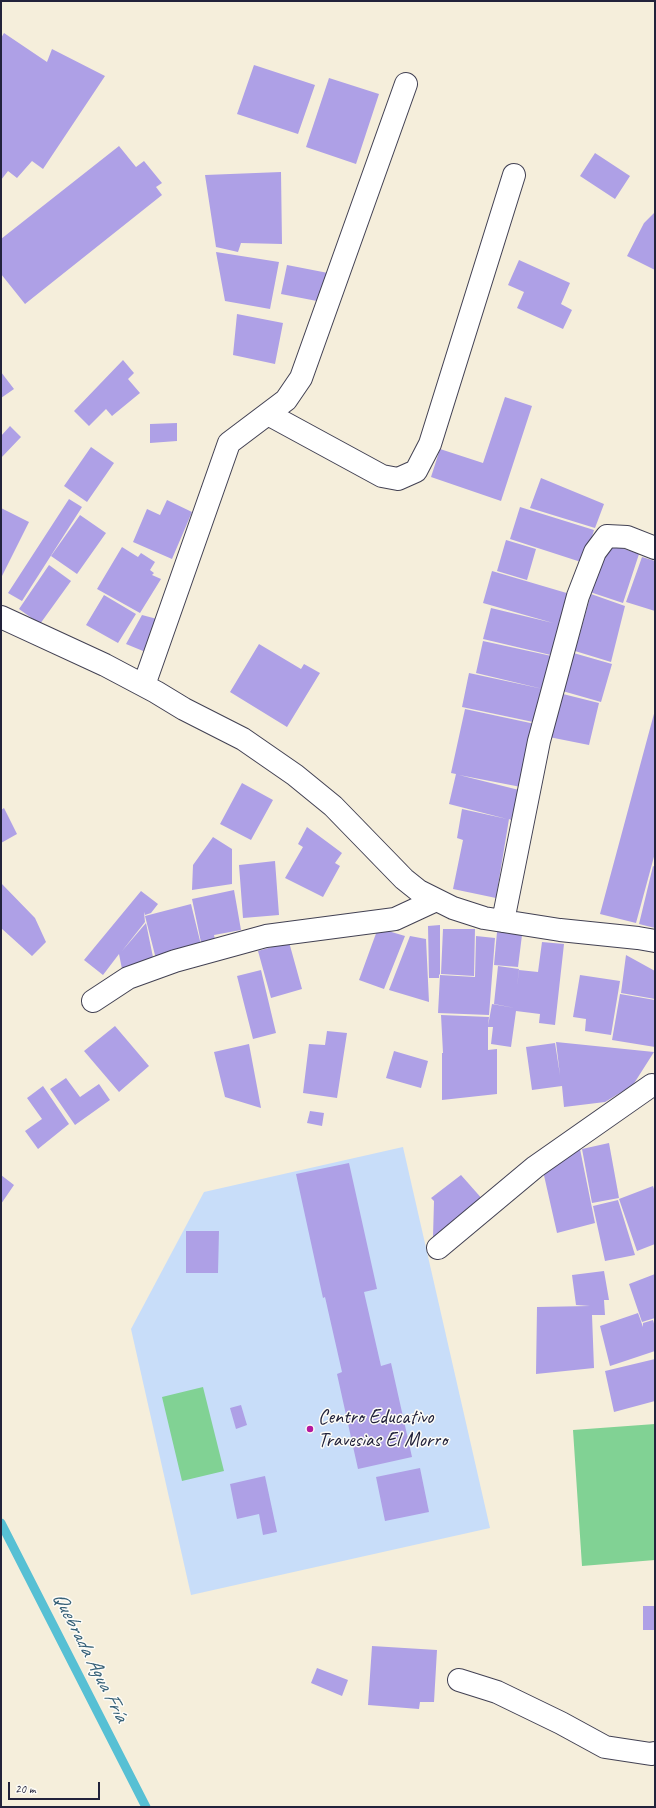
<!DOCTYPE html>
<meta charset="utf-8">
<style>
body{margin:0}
#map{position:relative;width:656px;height:1808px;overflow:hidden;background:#f5eedb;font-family:Caveat,sans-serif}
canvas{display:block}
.frame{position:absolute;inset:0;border:2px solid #22223b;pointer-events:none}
.scale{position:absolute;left:8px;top:1782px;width:92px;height:18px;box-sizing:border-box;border:2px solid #22223b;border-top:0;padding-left:5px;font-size:12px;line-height:14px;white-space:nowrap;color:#22223b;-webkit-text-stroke:3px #fdfcf7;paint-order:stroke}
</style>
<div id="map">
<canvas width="656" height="1808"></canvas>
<div class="frame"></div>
<div class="scale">20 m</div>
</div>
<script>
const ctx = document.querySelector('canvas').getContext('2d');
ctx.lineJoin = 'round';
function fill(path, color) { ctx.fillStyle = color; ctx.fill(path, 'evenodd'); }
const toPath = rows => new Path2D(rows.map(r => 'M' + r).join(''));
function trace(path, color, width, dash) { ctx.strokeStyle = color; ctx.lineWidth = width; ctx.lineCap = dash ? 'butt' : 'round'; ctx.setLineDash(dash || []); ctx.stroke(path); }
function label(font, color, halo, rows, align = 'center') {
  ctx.font = font + ' Caveat,sans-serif'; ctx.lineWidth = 3; ctx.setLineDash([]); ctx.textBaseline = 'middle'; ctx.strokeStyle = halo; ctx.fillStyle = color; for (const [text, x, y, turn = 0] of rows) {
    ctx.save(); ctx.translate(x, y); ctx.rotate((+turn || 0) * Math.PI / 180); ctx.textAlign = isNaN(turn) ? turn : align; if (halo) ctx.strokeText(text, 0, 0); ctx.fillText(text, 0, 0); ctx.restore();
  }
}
const built = toPath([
 [403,1147,490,1528,191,1595,131,1329,204,1192]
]);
const green = toPath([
 [203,1387,224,1471,182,1481,162,1397],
 [655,1424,655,1560,582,1566,573,1430]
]);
const stream = toPath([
 [1,1523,146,1807]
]);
const building = toPath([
 [4,33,47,62,52,49,105,76,43,169,32,161,17,178,8,171,1,180,1,38],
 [254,65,315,85,298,134,237,114],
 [329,78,379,94,356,164,306,147],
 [119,146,136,167,144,161,162,183,156,187,162,195,25,304,1,274,1,239],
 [595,153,630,176,615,199,580,176],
 [281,172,282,244,241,243,238,252,216,247,205,175],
 [655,212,655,270,627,256,644,223],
 [216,252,279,262,270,309,225,301],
 [519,260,570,283,561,304,572,310,563,329,517,308,524,292,508,285],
 [287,265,328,273,322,302,281,294],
 [237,314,283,323,275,364,233,355],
 [123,360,134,373,128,379,140,393,112,416,106,409,89,426,74,411],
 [1,372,14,389,1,398],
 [505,397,532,406,501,501,431,477,440,449,483,463],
 [177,423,177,441,150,443,150,424],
 [10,426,21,437,1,458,1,436],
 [91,447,114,463,87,502,64,486],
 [541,478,604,504,595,528,530,508],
 [69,499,82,507,22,601,8,593],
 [167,500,192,512,172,559,133,542,147,509,160,515],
 [520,507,594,530,584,563,510,539],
 [1,508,29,522,1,578],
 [80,515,106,533,77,574,51,556],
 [506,540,536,549,527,580,497,571],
 [607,543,639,554,623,603,590,592],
 [122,547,138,557,141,553,155,562,150,570,154,573,152,575,161,579,140,613,97,589],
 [642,557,655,561,655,611,626,602],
 [49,565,71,581,40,624,19,609],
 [492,571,570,594,555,656,483,639,491,608,553,623,483,603],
 [591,594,625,606,611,662,575,651],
 [104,595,136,614,118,643,86,625],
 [142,615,157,619,148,653,126,644],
 [483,641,556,657,538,723,462,707,469,673,543,689,476,673],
 [259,644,301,669,304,664,320,673,287,727,230,692],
 [570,652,612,664,601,702,559,690],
 [559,693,599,703,589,745,549,737],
 [465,709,535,724,521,787,459,775,519,790,511,820,509,819,496,898,453,889,463,840,457,838,462,809,507,819,449,804,456,774,451,773],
 [655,710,655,853,636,923,600,914],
 [242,783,273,800,251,840,220,824],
 [4,808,17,834,1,843,1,810],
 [307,827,342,853,335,863,340,866,323,897,285,878,303,847,298,844],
 [213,837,232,849,232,884,192,890,193,865],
 [275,861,279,915,243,918,239,865],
 [653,866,655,867,655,928,639,924],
 [1,883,35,918,46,942,32,956,1,928],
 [234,890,241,930,214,935,216,944,202,947,192,899],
 [141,891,158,904,151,913,145,915,144,912,145,922,122,951,146,923,154,962,122,969,119,954,103,975,84,960],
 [191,904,202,949,156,959,145,916],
 [440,925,440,974,439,975,439,978,429,978,428,926],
 [378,928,405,936,384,989,359,980],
 [443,929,475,929,474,976,441,974],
 [497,932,522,935,518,967,494,965],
 [410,936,426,939,429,1002,389,990],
 [476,936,495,938,489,1015,438,1013,440,975,475,977],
 [289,942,302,989,271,998,258,951],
 [542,942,564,944,555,1025,539,1023,540,1014,516,1011,511,1047,491,1044,493,1027,488,1027,488,1050,497,1049,497,1094,442,1100,442,1053,443,1053,441,1015,489,1017,488,1026,492,1004,515,1008,494,1004,498,966,519,969,517,987,519,970,538,972],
 [626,955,655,971,655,999,621,993],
 [261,970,276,1033,253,1039,237,976],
 [580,975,620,981,611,1035,585,1031,586,1019,573,1017],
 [620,994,655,1000,655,1047,612,1040],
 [115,1026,149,1066,119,1092,84,1051],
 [327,1031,347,1033,337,1098,303,1093,309,1044,325,1045],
 [556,1042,654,1052,633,1085,605,1102,564,1107,562,1086,532,1090,526,1047,555,1043,560,1075],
 [249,1044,261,1108,225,1097,214,1052],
 [394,1051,428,1061,421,1088,386,1078],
 [66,1078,80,1097,99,1084,110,1100,75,1125,50,1089],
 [43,1086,69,1124,38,1149,25,1131,42,1119,27,1098],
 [310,1111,324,1113,322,1126,307,1123],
 [609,1143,619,1198,592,1203,582,1149],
 [580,1149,595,1223,557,1233,543,1171],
 [349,1163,377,1289,364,1292,381,1366,391,1363,412,1457,358,1469,337,1374,342,1372,325,1297,323,1298,296,1174],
 [1,1175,14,1185,1,1204],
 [461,1175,484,1201,436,1241,433,1237,434,1201,431,1198],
 [653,1186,655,1192,655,1244,637,1251,619,1199],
 [618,1200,635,1255,605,1261,593,1206],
 [186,1231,219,1231,218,1273,186,1273],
 [604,1271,609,1300,604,1300,605,1315,592,1315,594,1368,536,1374,537,1307,590,1306,576,1305,572,1275],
 [655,1274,655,1318,642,1322,629,1284],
 [638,1313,643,1327,643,1323,653,1320,655,1327,655,1351,610,1366,600,1326],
 [655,1359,655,1401,614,1412,605,1371],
 [241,1405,247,1425,236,1429,230,1408],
 [420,1468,429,1512,385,1521,376,1477],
 [265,1476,277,1532,263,1535,259,1514,237,1519,230,1484],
 [643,1606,655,1606,655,1630,643,1630],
 [372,1646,437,1650,434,1702,420,1702,419,1709,368,1705],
 [317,1668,348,1680,342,1696,311,1683]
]);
const minor = toPath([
 [268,414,382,476,398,479,416,471,430,444,514,175],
 [1,617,105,665,156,692,184,709,243,739,295,775,333,806,404,879,419,891,453,908,484,918,560,930,638,938,655,941],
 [144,685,229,443,286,400,301,378,406,84],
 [503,921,539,741,578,596,595,552,607,536,627,537,655,548],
 [93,1001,128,978,175,961,266,936,395,919,436,900],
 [438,1248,535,1167,652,1085],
 [459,1680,497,1692,561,1723,605,1747,651,1754,655,1753]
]);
const markers = [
 [310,1429,4,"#b5179e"]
];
const poiNames = [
 ["Centro Educativo",318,1418],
 ["Travesias El Morro",318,1441]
];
const waterNames = [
 ["Quebrada Agua Fría",90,1657,63]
];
fill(built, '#c8ddf9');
fill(green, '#81d294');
trace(stream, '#57c0d4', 9);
fill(building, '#aea0e6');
trace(minor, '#424153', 24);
trace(minor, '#fff', 22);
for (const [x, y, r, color] of markers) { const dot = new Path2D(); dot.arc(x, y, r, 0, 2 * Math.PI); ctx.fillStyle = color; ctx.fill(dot); trace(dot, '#fdfcf7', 1.5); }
label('20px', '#22223b', '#fdfcf7', poiNames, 'left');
label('italic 21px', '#376178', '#fdfcf7', waterNames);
</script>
